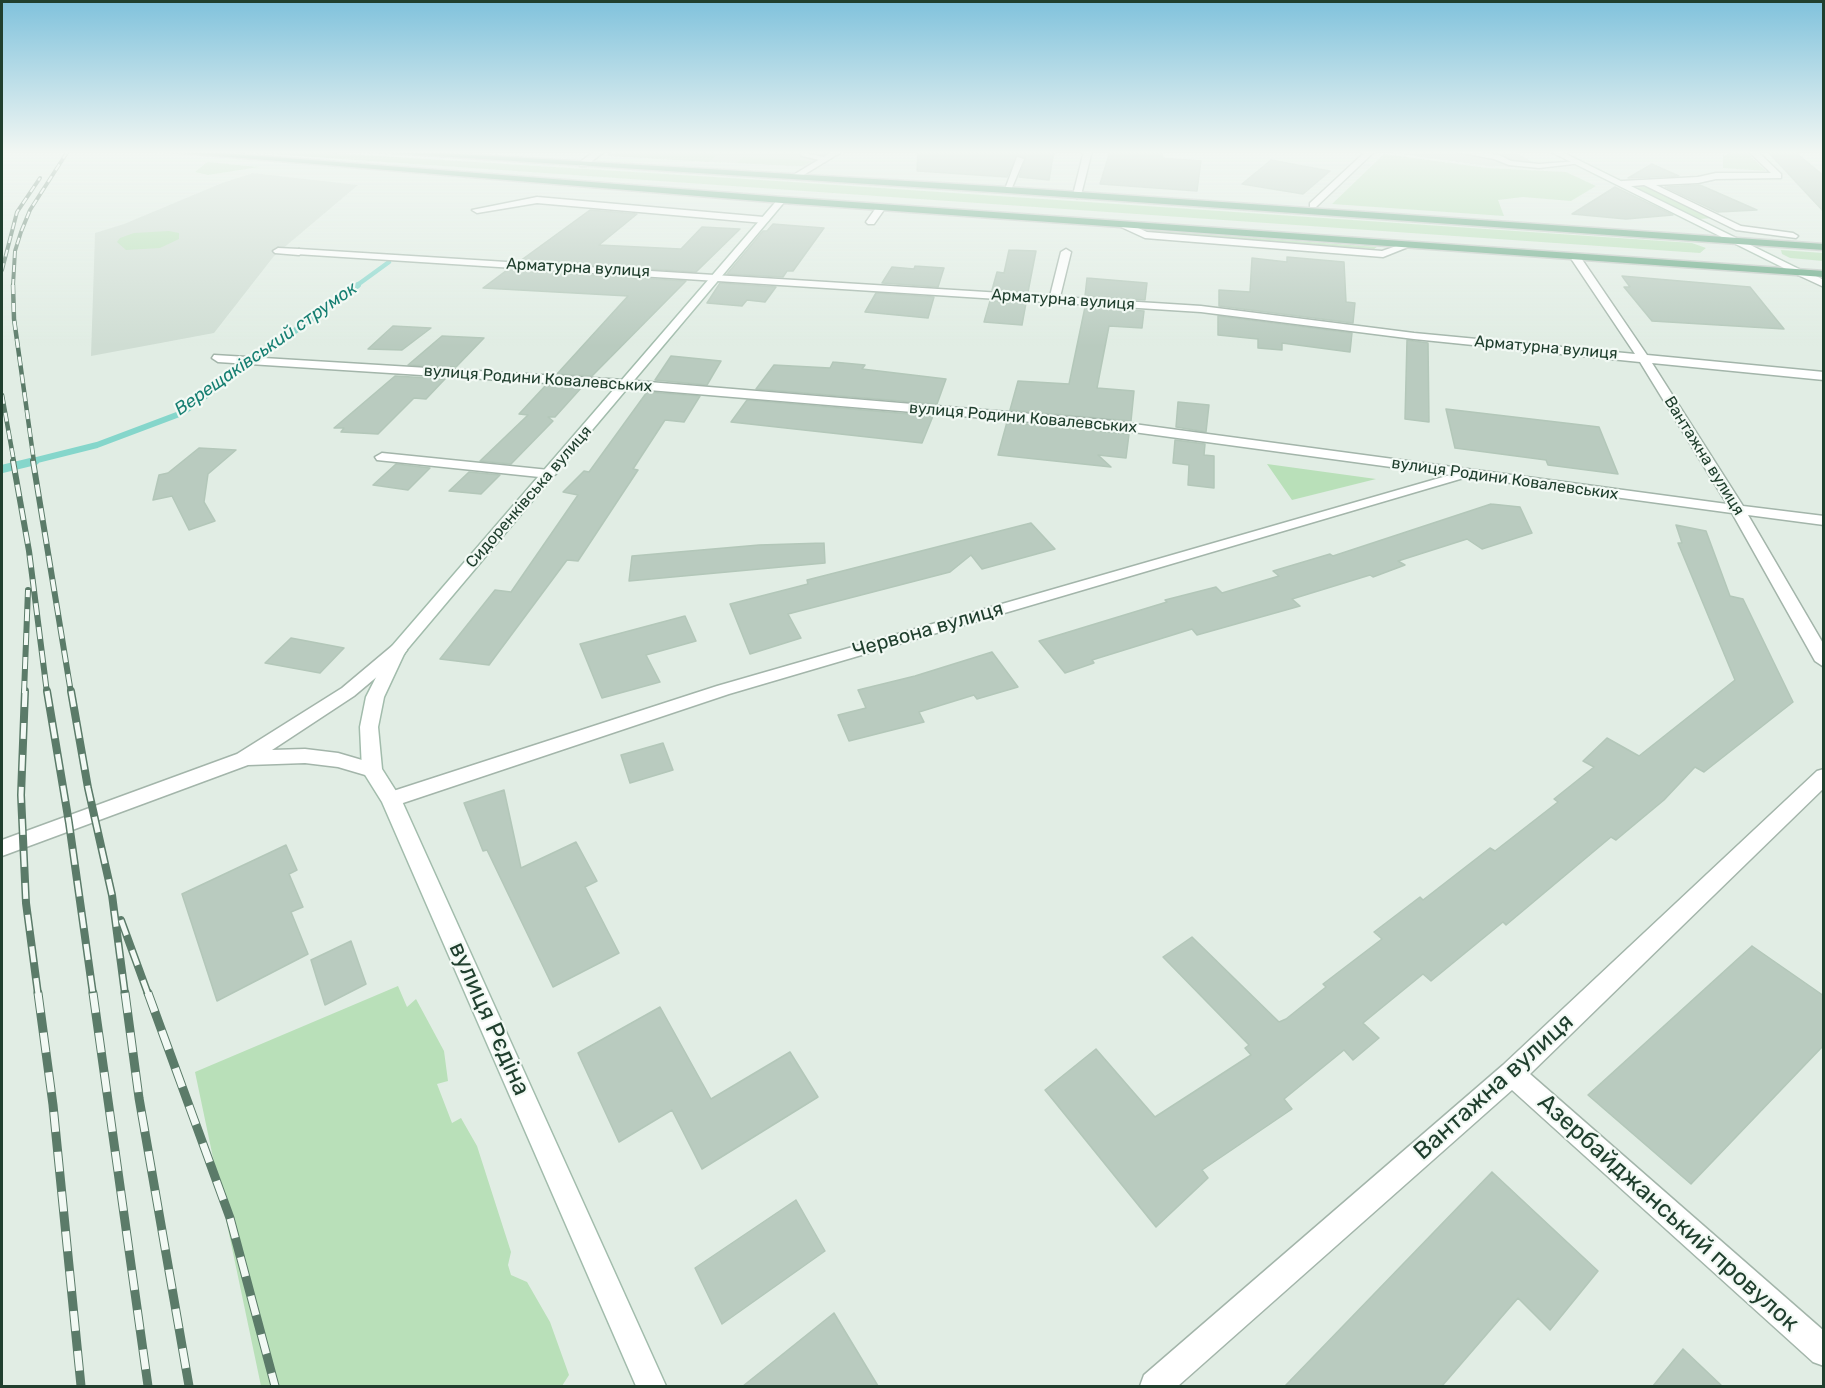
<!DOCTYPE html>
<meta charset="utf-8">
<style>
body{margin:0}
#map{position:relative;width:1825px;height:1388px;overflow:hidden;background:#e1ede4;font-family:Rubik,sans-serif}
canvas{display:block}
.frame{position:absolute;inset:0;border:3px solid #203f2e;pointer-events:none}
</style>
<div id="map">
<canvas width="1825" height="1388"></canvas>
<div class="frame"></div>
</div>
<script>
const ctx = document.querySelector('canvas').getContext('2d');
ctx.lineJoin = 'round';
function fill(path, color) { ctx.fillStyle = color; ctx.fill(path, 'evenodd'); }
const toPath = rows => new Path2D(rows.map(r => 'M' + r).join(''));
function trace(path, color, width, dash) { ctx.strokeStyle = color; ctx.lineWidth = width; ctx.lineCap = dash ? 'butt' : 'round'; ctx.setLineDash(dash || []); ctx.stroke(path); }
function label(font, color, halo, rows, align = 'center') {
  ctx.font = font + ' Rubik,sans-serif'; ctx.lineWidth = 4.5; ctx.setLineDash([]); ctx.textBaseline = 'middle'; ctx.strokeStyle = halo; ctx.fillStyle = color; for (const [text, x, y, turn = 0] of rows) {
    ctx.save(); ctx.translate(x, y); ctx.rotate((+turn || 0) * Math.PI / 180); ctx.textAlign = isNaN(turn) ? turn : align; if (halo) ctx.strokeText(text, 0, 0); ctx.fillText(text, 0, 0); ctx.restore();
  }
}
const built = toPath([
 [613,151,832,151,805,167,607,156],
 [1395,151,1513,151,1543,168,1486,166,1393,153],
 [253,173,358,185,274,256,214,333,91,356,95,233,124,224,222,183]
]);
const green = toPath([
 [226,151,300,151,777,181,1692,243,1706,248,1700,253],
 [620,151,669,151,718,154,709,162,615,156],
 [1735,151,1745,151,1766,171,1723,168,1723,156],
 [1384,154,1488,168,1566,172,1596,186,1571,201,1523,197,1498,200,1504,216,1332,204],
 [743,157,813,161,802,166,737,163],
 [207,162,259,167,208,175,195,172],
 [1647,186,1713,218,1700,219,1634,188],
 [1149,230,1377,247,1374,249,1152,233],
 [169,231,179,233,179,239,160,248,126,250,117,242,120,238,134,233],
 [1781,250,1823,253,1823,261,1790,258,1782,254],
 [1267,464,1376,479,1292,500],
 [398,986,407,1007,416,999,444,1051,448,1081,437,1084,452,1123,461,1118,477,1146,511,1252,508,1265,511,1275,527,1282,550,1322,569,1375,562,1386,261,1386,195,1072]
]);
const streamFar2 = toPath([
 [356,286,389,262]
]);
const streamFar1 = toPath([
 [29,462,97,445,182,413,358,285]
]);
const stream = toPath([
 [2,469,35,461]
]);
const building = toPath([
 [918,151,1054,151,1049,180,1019,177,1026,158,1018,155,1007,177,917,171,918,151],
 [1110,151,1163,153,1162,158,1201,161,1197,191,1100,184,1110,151],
 [1767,151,1794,151,1824,176,1824,212,1767,151],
 [1271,160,1330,171,1303,194,1242,184,1271,160],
 [1652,164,1679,176,1628,178,1652,164],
 [1700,185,1757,210,1718,212,1665,187,1700,185],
 [1615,187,1673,215,1626,219,1572,214,1615,187],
 [590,210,637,214,599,245,681,249,702,227,740,229,696,272,520,261,590,210],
 [773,224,824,228,793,271,787,271,783,277,727,274,763,231,767,231,773,224],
 [1009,250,1036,251,1028,292,992,290,997,272,1004,273,1009,250],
 [1287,257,1344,262,1346,302,1355,303,1353,323,1219,306,1219,290,1250,292,1252,258,1287,262,1287,257],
 [915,266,944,268,938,287,882,283,892,267,914,269,915,266],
 [507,270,686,281,592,376,557,374,628,296,483,288,507,270],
 [1622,276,1750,287,1784,329,1652,321,1624,287,1630,287,1622,276],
 [1087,278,1147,283,1145,300,1085,296,1087,278],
 [720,283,776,287,765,302,747,300,742,306,707,303,720,283],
 [876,293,934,297,928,318,865,312,876,293],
 [990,301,1026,303,1022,325,984,322,990,301],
 [1085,307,1144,311,1142,328,1109,326,1097,388,1134,391,1131,421,1010,410,1018,381,1069,384,1085,307],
 [1218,316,1352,333,1350,352,1282,343,1282,350,1258,348,1258,339,1218,335,1218,316],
 [393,326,431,328,402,350,368,349,393,326],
 [442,336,484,338,456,367,408,365,442,336],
 [1407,340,1428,343,1429,422,1405,419,1407,340],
 [671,356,721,361,707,385,655,380,671,356],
 [833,362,865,365,862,369,946,379,937,404,756,389,774,365,830,368,833,362],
 [395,376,445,379,426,399,414,398,378,434,341,432,344,428,334,428,395,376],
 [546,385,582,387,555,417,548,417,553,421,511,464,480,461,528,415,519,414,546,385],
 [647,392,700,396,684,422,665,420,633,469,638,470,578,561,567,560,489,665,440,659,495,590,511,592,578,495,563,492,584,471,589,472,647,392],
 [747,400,933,416,922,443,731,422,747,400],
 [1178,402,1209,405,1206,432,1176,427,1178,402],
 [1446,409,1599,427,1618,474,1548,465,1546,460,1455,448,1446,409],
 [1007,422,1129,434,1126,458,1098,455,1111,467,998,455,1007,422],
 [1175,440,1205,444,1204,455,1214,456,1214,488,1188,485,1189,465,1173,463,1175,440],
 [199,448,236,450,208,474,204,502,215,521,189,530,172,496,153,500,159,475,168,473,199,448],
 [396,464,430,468,408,490,373,485,396,464],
 [469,472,500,475,481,494,449,491,469,472],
 [1491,504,1520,507,1532,533,1482,549,1467,539,1398,561,1405,565,1373,577,1370,575,1292,599,1300,606,1197,635,1192,629,1092,660,1094,663,1065,673,1039,641,1167,602,1165,600,1216,587,1222,593,1279,576,1273,571,1330,554,1333,556,1491,504],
 [1031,523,1055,549,982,569,971,555,950,572,788,614,801,638,750,654,730,604,808,584,807,580,1031,523],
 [1676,525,1706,531,1730,596,1743,599,1793,702,1704,772,1695,767,1664,800,1616,840,1611,837,1506,925,1503,922,1431,981,1423,974,1363,1023,1379,1038,1353,1060,1344,1050,1284,1099,1292,1109,1202,1170,1208,1178,1156,1227,1045,1090,1096,1049,1155,1117,1251,1055,1245,1048,1249,1045,1163,957,1192,937,1279,1022,1286,1019,1326,987,1323,984,1382,939,1374,932,1420,897,1423,900,1490,848,1495,851,1558,802,1554,799,1594,767,1583,761,1607,738,1639,756,1735,680,1678,543,1682,543,1676,525],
 [824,543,825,563,629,581,632,556,759,545,824,543],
 [685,616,696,641,646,655,660,682,602,698,580,644,685,616],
 [291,638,344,648,320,673,265,663,291,638],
 [992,652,1018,687,977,699,974,695,919,712,924,722,849,741,838,715,866,708,858,690,915,676,992,652],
 [663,743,673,770,630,783,621,755,663,743],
 [504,790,521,868,576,842,597,881,585,887,619,953,553,987,487,850,483,851,464,803,504,790],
 [286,845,297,870,289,874,303,907,291,912,308,954,217,1001,182,894,286,845],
 [351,941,366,984,325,1005,311,960,351,941],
 [1752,946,1824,996,1824,1045,1691,1184,1588,1095,1752,946],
 [660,1007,711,1099,790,1052,818,1097,702,1169,672,1110,619,1142,578,1053,660,1007],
 [1492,1172,1598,1271,1550,1330,1518,1298,1442,1386,1285,1386,1492,1172],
 [796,1200,825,1251,722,1324,695,1268,796,1200],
 [834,1313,878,1386,743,1386,834,1313],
 [1683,1349,1722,1386,1653,1386,1683,1349]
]);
const lane = toPath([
 [595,151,605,151,586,166,580,166,580,162,595,151],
 [1452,151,1474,151,1499,155,1511,161,1539,164,1578,161,1582,163,1539,168,1509,165,1494,159,1452,151],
 [1748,151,1757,151,1781,174,1781,178,1716,179,1698,183,1656,185,1741,226,1793,233,1798,236,1796,238,1736,230,1644,185,1622,187,1618,184,1622,181,1698,177,1716,173,1771,173,1748,151],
 [799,152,824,157,828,159,824,161,802,156,799,152],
 [1017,157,1024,159,1011,190,1004,192,1017,157],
 [537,197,764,217,769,220,764,223,537,203,477,213,472,210,537,197],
 [878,205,886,207,874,224,868,224,866,222,878,205],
 [1119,222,1125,222,1147,232,1382,251,1408,242,1413,245,1383,257,1145,238,1119,226,1119,222],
 [278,248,299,249,304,252,299,255,275,253,273,251,278,248],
 [382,453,549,470,556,474,549,478,377,460,375,457,382,453]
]);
const street = toPath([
 [833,151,843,151,797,179,790,177,833,151],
 [1084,151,1092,151,1081,195,1077,198,1073,195,1084,151],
 [1366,151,1375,151,1316,207,1310,207,1310,203,1366,151],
 [299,249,1050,296,1061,252,1066,249,1071,252,1060,297,1201,306,1414,333,1635,354,1570,257,1579,255,1647,355,1824,372,1824,380,1652,363,1743,506,1824,516,1824,525,1748,515,1824,645,1824,667,1815,661,1732,513,1467,477,729,694,391,807,384,804,381,799,384,794,717,686,1450,475,1104,428,625,388,218,362,212,358,214,355,625,380,1104,420,1727,504,1640,362,1414,339,1201,312,296,254,294,252,299,249],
 [1798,271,1806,271,1824,280,1824,287,1798,275,1798,271],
 [398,644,407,650,404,654,354,696,272,750,305,749,338,753,379,765,382,770,379,775,372,777,338,767,305,763,248,765,2,856,2,840,237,754,342,688,392,646,398,644],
 [1824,769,1824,788,1530,1074,1824,1331,1824,1366,1813,1362,1512,1090,1178,1386,1140,1386,1144,1375,1503,1065,1817,771,1824,769]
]);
const secondary = toPath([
 [1549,151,1560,151,1807,273,1798,275,1549,151],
 [779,198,786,200,405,652,384,697,378,727,382,769,401,799,666,1386,636,1386,382,802,362,770,360,727,366,697,392,646,779,198]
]);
const primary = toPath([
 [159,151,197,151,782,197,1824,271,1824,277,782,203,159,151],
 [360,151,409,151,1007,187,1824,244,1824,250,1007,193,360,151]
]);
const railFar4 = toPath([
 [2,270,17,212,40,178],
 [13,286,15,251,21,232,30,210,68,151]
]);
const railFar3 = toPath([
 [13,285,14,319,34,462],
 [2,395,14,462]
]);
const railFar2 = toPath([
 [13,461,29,551,47,693],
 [33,461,71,693],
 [24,693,28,590]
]);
const railFar1 = toPath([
 [25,691,21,795,26,903,38,994],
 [47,691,69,823,93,994],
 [71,691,88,788,112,895,125,994],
 [121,920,148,994]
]);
const rail = toPath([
 [38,993,53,1105,81,1386],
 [93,993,148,1386],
 [125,993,139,1098,189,1386],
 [148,993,230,1218,275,1386]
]);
const farStreetnames = [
 ["Арматурна вулиця",578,268,3],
 ["Арматурна вулиця",1063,300,4],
 ["Арматурна вулиця",1546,348,5],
 ["вулиця Родини Ковалевських",538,379,4],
 ["вулиця Родини Ковалевських",1023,418,5],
 ["Вантажна вулиця",1704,456,58],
 ["вулиця Родини Ковалевських",1505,479,8],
 ["Сидоренківська вулиця",529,497,-49]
];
const farWaternames = [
 ["Верещаківський струмок",266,349,-35]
];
const streetNames = [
 ["Червона вулиця",928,630,-16]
];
const nearStreetnames = [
 ["вулиця Рєдіна",489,1019,66],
 ["Вантажна вулиця",1494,1087,-42],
 ["Азербайджанський провулок",1668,1213,42]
];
fill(built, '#cfddd3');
fill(green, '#b9e0b9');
trace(streamFar2, '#85d6cb', 4.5);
trace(streamFar1, '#85d6cb', 6);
trace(stream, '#85d6cb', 8);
fill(building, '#b9cbbf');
trace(building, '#b3c7b9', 1.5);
trace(lane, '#a3b5aa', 3);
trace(street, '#a3b5aa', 3);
trace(secondary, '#a2bcac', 3);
trace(primary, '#c1c9c4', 3);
fill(lane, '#fff');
fill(street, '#fff');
fill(secondary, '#fff');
fill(primary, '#63a581');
trace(railFar4, '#5b7b69', 4);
trace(railFar3, '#5b7b69', 4.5);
trace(railFar2, '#5b7b69', 6);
trace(railFar1, '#5b7b69', 8);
trace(rail, '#5b7b69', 9);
trace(railFar4, '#f2f9f4', 2, [7]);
trace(railFar3, '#f2f9f4', 3, [9]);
trace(railFar2, '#f2f9f4', 4, [12]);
trace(railFar1, '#f2f9f4', 5, [16]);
trace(rail, '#f2f9f4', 7, [20]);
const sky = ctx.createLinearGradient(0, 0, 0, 346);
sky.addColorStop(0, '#80c2dc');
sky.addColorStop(0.44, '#f2f7f3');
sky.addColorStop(1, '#f2f7f300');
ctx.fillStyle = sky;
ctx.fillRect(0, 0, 1825, 346);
label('16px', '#203f2e', '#f2f9f4', farStreetnames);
label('italic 18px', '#167f72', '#f2f9f4', farWaternames);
label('20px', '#203f2e', '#f2f9f4', streetNames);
label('24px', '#203f2e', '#f2f9f4', nearStreetnames);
</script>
